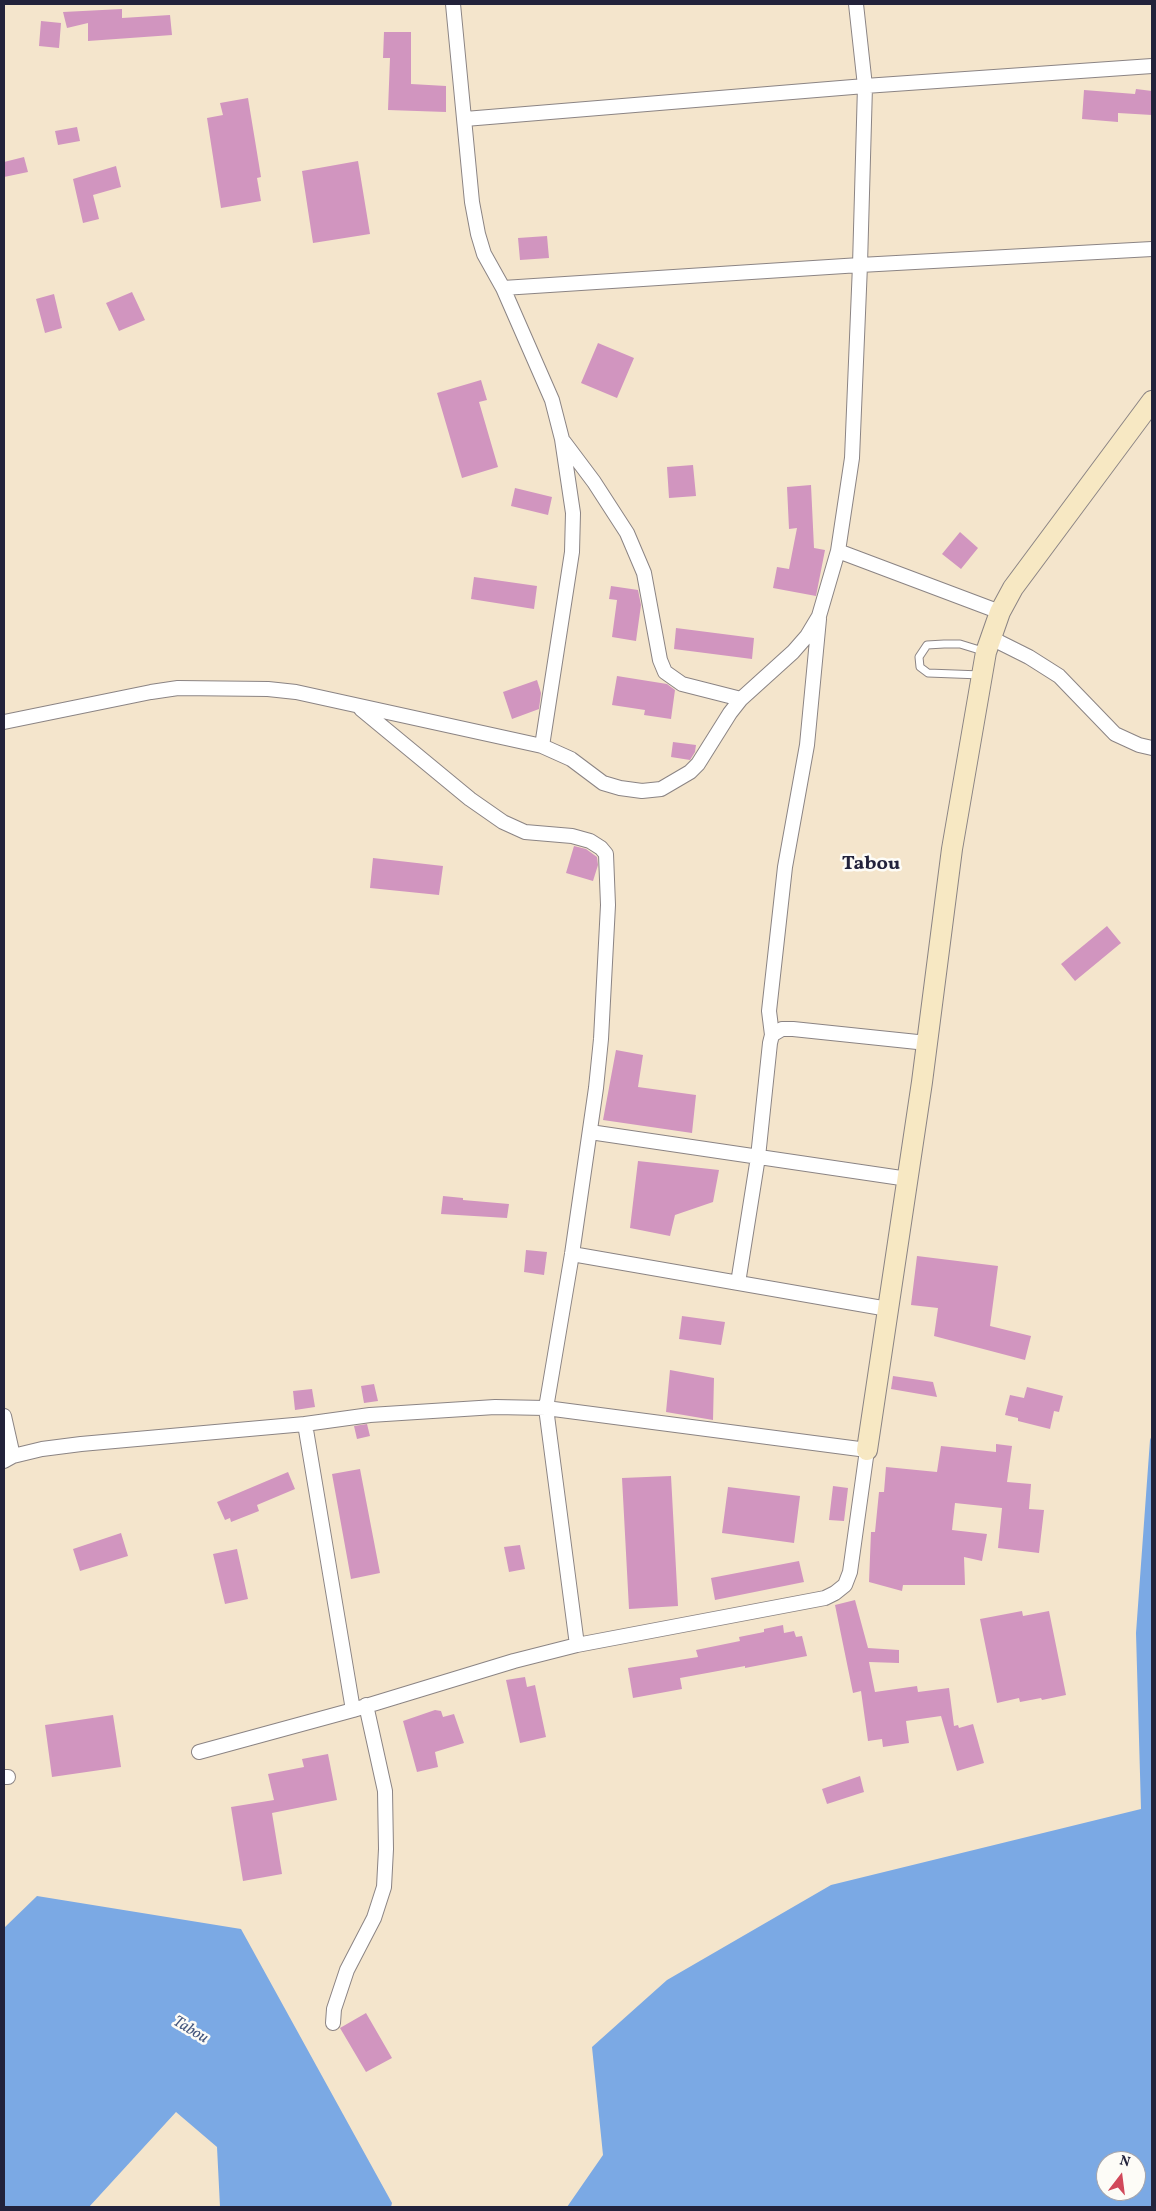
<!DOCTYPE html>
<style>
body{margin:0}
#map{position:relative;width:1156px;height:2211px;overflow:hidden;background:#f4e5cc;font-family:Vollkorn,serif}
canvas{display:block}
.frame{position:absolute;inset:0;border:5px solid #22223b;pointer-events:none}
.north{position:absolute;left:1096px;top:2151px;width:50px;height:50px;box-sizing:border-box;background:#fdfcf7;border:1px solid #a5a5ac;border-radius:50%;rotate:15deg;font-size:14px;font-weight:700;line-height:20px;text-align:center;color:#22223b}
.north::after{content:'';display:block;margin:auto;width:18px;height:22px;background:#d1495b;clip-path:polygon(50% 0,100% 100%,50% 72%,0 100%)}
</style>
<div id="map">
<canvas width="1156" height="2211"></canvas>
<div class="frame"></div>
<div class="north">N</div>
</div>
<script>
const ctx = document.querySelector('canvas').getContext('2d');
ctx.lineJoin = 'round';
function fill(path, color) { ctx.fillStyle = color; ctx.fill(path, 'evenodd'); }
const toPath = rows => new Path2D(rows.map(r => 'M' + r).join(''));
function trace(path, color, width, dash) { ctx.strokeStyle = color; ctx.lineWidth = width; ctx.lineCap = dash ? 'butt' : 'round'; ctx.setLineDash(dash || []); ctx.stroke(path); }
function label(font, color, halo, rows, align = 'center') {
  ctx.font = font + ' Vollkorn,serif'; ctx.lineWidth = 5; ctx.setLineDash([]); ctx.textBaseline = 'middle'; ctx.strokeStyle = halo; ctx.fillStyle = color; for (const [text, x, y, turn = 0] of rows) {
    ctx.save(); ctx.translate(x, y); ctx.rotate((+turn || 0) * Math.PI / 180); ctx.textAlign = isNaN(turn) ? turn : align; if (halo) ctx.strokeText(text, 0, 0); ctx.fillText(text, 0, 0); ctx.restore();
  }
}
const water = toPath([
 [1152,1435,1152,2207,567,2207,603,2155,592,2047,667,1980,831,1885,1141,1809,1136,1633,1150,1440],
 [1106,2161,1136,2161,1136,2191,1106,2191],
 [37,1896,241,1929,392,2203,391,2207,220,2207,217,2147,176,2112,89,2207,4,2207,4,1928]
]);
const building = toPath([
 [122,9,122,18,170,15,172,35,88,41,88,23,67,28,63,12],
 [41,21,61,23,59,48,39,46],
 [384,32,411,32,411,84,446,86,446,112,388,110,390,58,383,58],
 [1136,89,1152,91,1152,115,1118,113,1118,122,1082,119,1084,90,1135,94],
 [248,98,261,177,257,178,261,201,221,208,207,118,223,115,220,103],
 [77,127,80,141,58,145,55,131],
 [24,157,28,172,4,177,4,162],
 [358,161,370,234,313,243,302,171],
 [116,166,121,187,93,195,99,219,83,223,73,179],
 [547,236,549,258,520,260,518,238],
 [132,292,145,320,119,331,106,303],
 [54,294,62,328,45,333,36,299],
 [598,343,634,358,617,398,581,383],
 [481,380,487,400,479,402,498,467,462,478,437,393],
 [693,465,696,496,669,498,667,467],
 [811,485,814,548,825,550,816,596,773,588,777,567,789,569,797,528,789,529,787,487],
 [515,488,552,497,548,515,511,506],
 [960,532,978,548,961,569,942,554],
 [474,577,537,586,534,609,471,599],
 [611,586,638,590,641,605,636,641,612,637,617,600,609,599],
 [676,628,754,638,752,659,674,649],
 [617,676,667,684,675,690,671,719,644,715,645,710,612,705],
 [537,680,541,693,539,709,512,719,503,692],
 [673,742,696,745,695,752,690,760,671,757],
 [574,846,586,849,597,857,598,865,593,881,566,873],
 [373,858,443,866,439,895,370,888],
 [1107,926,1121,943,1075,981,1061,964],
 [616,1050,643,1055,638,1087,696,1095,692,1133,603,1120],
 [638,1161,719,1170,713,1202,675,1215,670,1236,630,1228],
 [443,1196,463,1198,463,1200,509,1204,507,1218,441,1214],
 [526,1250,547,1252,544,1275,524,1272],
 [917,1256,998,1266,990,1326,1031,1336,1025,1360,934,1336,938,1308,911,1305],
 [682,1316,725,1322,721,1345,679,1339],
 [670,1370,714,1378,713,1420,666,1412],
 [893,1376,933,1382,937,1397,891,1389],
 [374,1384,378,1401,364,1403,361,1386],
 [1027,1387,1063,1396,1059,1412,1054,1411,1050,1429,1018,1421,1018,1418,1005,1415,1010,1395,1024,1398],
 [312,1389,315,1407,295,1410,293,1391],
 [367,1424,370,1436,357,1439,354,1426],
 [996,1444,1012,1446,1007,1482,1031,1484,1029,1509,1044,1510,1039,1553,998,1548,1002,1508,955,1503,952,1530,987,1534,982,1561,964,1557,965,1585,903,1585,902,1591,869,1582,871,1532,875,1532,879,1492,884,1492,886,1467,937,1472,941,1446,996,1452],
 [360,1469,380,1573,351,1579,332,1474],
 [288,1472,295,1489,257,1505,259,1511,231,1522,230,1518,225,1520,217,1502],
 [671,1476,678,1606,629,1609,622,1478],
 [833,1486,848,1488,844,1521,829,1520],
 [728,1487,800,1496,794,1543,722,1533],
 [121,1533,128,1556,80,1571,73,1549],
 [520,1545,525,1569,509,1572,504,1547],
 [237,1549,248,1599,225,1604,213,1554],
 [799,1561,804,1582,715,1600,711,1578],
 [855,1600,868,1648,899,1650,899,1663,869,1662,875,1692,917,1686,918,1692,949,1688,954,1726,958,1725,959,1728,973,1724,984,1763,957,1771,941,1716,906,1721,909,1743,883,1747,882,1739,868,1741,861,1691,853,1693,835,1605],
 [1022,1611,1023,1616,1049,1611,1066,1695,1042,1700,1041,1698,1020,1702,1019,1698,997,1703,980,1619],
 [783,1625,784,1633,794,1631,796,1637,802,1636,807,1656,745,1668,745,1666,680,1678,682,1689,633,1698,628,1668,698,1657,696,1650,740,1641,739,1637,764,1632,764,1629],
 [525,1677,527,1687,535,1685,546,1737,520,1743,506,1680],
 [435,1710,441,1711,443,1717,454,1714,464,1743,435,1752,438,1767,417,1772,403,1721],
 [113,1715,121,1767,52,1777,45,1725],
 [328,1754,337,1800,272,1813,282,1874,243,1881,231,1807,274,1800,268,1774,304,1767,302,1759],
 [860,1776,864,1792,827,1804,822,1789],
 [366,2013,392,2058,366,2072,340,2028]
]);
const lane = toPath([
 [981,675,928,673,920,667,919,657,927,645,944,644,960,644,986,652]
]);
const street = toPath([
 [453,4,472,202,478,234,484,254,503,288,552,400,562,439,573,513,572,552,542,746],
 [465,119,865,86,1152,66],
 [503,288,860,265,1152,249],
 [564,442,594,482,627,533,644,573,660,660,665,672,682,684,741,699],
 [838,551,1000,612],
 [991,638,1029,657,1059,676,1115,734,1139,745,1152,748],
 [361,709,470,799,503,822,525,832,572,836,590,841,601,848,606,854,608,905,601,1039,596,1088,572,1254,546,1408,577,1645],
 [4,722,151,692,178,688,268,689,296,692,542,746,571,759,603,783,620,788,642,791,661,789,690,772,698,764,730,713,741,699,793,652,807,636,819,616,838,551,852,458,860,265,865,86,856,4],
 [772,1035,769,1011,785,867,807,745,819,619],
 [590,1132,908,1179],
 [572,1254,888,1309],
 [738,1283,758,1157,770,1043,772,1035,782,1029,793,1029,927,1043],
 [4,1416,13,1456],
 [305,1424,353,1710],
 [4,1461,13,1456,42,1449,81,1444,305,1424,370,1415,495,1407,546,1408,867,1450,850,1572,845,1585,835,1593,825,1598,577,1645,514,1661,353,1710,199,1752],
 [4,1777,8,1777],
 [333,2023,334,2009,347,1970,374,1918,384,1887,386,1849,385,1791,366,1705]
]);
const secondary = toPath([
 [867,1450,922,1082,952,849,986,652,1000,612,1013,588,1152,401]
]);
const waterNames = [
 ["Tabou",190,2031,31]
];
const districtNames = [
 ["Tabou",871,865]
];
fill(water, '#7ba9e4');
fill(building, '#d195bf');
trace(lane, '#8b8484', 9);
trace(street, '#8b8484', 16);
trace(secondary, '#8b8484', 22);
trace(lane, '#fff', 7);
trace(street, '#fff', 14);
trace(secondary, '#f7e8c3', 20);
label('italic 16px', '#46587f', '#fdfcf7', waterNames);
label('bold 20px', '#22223b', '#fdfcf7', districtNames);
</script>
